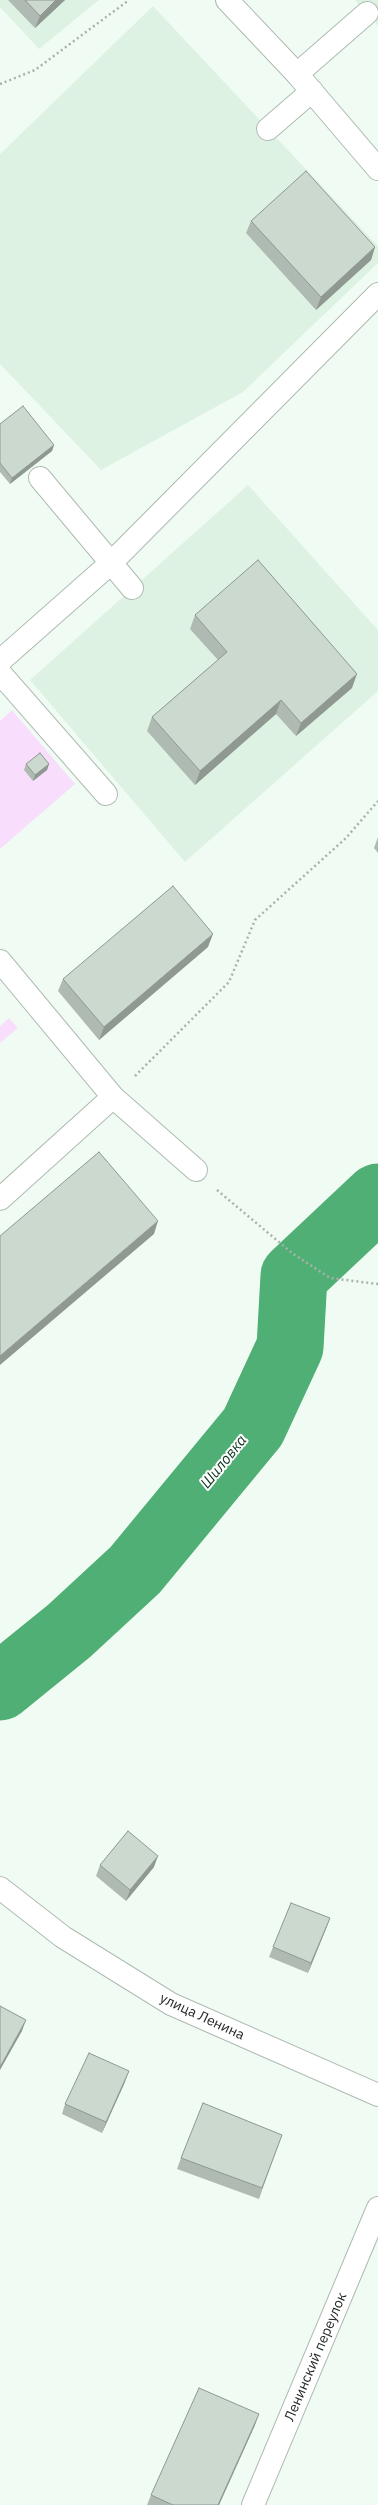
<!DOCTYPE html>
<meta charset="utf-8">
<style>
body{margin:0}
canvas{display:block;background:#f0fcf3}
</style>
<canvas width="378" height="2505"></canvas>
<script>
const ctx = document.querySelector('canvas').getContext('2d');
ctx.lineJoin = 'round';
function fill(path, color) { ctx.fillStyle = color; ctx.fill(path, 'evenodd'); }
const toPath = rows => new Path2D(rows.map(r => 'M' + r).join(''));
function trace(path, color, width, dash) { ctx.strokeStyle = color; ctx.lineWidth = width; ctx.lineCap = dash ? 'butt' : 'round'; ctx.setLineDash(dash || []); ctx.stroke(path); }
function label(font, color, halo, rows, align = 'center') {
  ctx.font = font + ' "IBM Plex Sans",sans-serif'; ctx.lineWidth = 4; ctx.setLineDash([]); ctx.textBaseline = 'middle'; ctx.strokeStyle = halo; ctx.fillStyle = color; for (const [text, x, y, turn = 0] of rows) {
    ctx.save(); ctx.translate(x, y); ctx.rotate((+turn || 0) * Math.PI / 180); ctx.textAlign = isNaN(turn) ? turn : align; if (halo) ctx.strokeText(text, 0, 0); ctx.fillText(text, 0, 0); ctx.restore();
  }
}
const built = toPath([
 [0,0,99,0,39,49,0,7],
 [355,0,378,0,378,26,367,13],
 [153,6,378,246,378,263,243,392,101,470,0,364,0,154],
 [248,485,378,630,378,691,185,862,30,680]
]);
const green = toPath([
 [12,710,75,784,0,849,0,721],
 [9,1018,18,1028,0,1043,0,1026]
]);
const river = toPath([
 [0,1687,69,1631,135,1570,253,1427,290,1347,294,1276,378,1197]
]);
const path = toPath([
 [0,84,35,70,129,0],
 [135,1076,229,982,255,920,346,838,378,801],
 [217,1190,292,1253,330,1278,378,1284]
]);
const lane = toPath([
 [297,74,367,13],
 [268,129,312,91],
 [40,478,132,588],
 [0,673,106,794],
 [0,961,113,1097,196,1170],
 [0,1199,113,1097]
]);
const street = toPath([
 [227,0,297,74,378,169],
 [0,661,111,563,378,294],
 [253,2505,378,2208]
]);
const secondary = toPath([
 [0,1888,63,1937,171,2004,378,2095]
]);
const wall = toPath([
 [8,0,65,0,35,28],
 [251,221,375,247,371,260,316,310,246,233],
 [0,424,54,445,52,451,10,484,0,472],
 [195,615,352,688,296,736,276,714,195,785,147,731,152,717,218,660,190,629],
 [26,764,49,764,47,770,33,781,24,770],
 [378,837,378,853,374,848],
 [208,947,99,1040,58,991,63,979],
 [100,1865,154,1867,126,1901,96,1876],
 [330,1918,308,1973,269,1957,273,1947],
 [125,2082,102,2133,62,2114,65,2104],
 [282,2135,259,2199,177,2169,181,2158],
 [255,2425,219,2505,147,2505,151,2495]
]);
const shadedWall = toPath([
 [56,0,65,0,35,28,40,16],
 [375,247,371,260,316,310,321,297],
 [54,445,52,451,10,484,12,478],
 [357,674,352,688,296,736,301,723],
 [281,700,276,714,195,785,200,771],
 [49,764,47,770,33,781,35,775],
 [213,934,208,947,99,1040,104,1027],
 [158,1221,154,1234,0,1365,0,1356],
 [158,1856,154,1867,126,1901,130,1890],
 [330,1918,326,1929,308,1973,311,1963],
 [26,2020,22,2031,0,2070,0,2067],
 [129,2071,125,2082,102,2133,106,2122],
 [259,2414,255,2425,219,2505,218,2505]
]);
const building = toPath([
 [25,0,56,0,40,16,25,0],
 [306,171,375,247,321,297,251,221,306,171],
 [23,406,54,445,12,478,0,463,0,424,23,406],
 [258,560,357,674,301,723,281,700,200,771,152,717,227,652,195,615,258,560],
 [40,753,49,764,35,775,26,764,40,753],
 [173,886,213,934,104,1027,63,979,173,886],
 [99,1152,158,1221,0,1356,0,1236,99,1152],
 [128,1831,158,1856,130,1890,100,1865,128,1831],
 [291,1903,330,1918,311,1963,273,1947,291,1903],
 [0,2006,26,2020,0,2067,0,2006],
 [89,2053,129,2071,106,2122,65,2104,89,2053],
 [203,2103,282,2135,262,2188,181,2158,203,2103],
 [199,2388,259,2414,218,2505,173,2505,151,2495,199,2388]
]);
const streetNames = [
 ["улица Ленина",202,2017,25],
 ["Ленинский переулок",316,2357,-67]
];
const waterNames = [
 ["Шиловка",224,1462,-51]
];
fill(built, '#def2e4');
fill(green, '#f8defc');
trace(river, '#50af74', 67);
trace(lane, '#afbbb2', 24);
trace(street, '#afbbb2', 24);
trace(secondary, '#afbbb2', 24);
trace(path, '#a8b2aa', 2.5, [2, 3]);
trace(lane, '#fff', 22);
trace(street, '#fff', 22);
trace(secondary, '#fff', 22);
fill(wall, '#afbbb2');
fill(shadedWall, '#8f9891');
fill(building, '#ccd9cf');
trace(building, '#8f9891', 1);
label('14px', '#242925', '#fff', streetNames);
label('italic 15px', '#0a331b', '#fff', waterNames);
</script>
